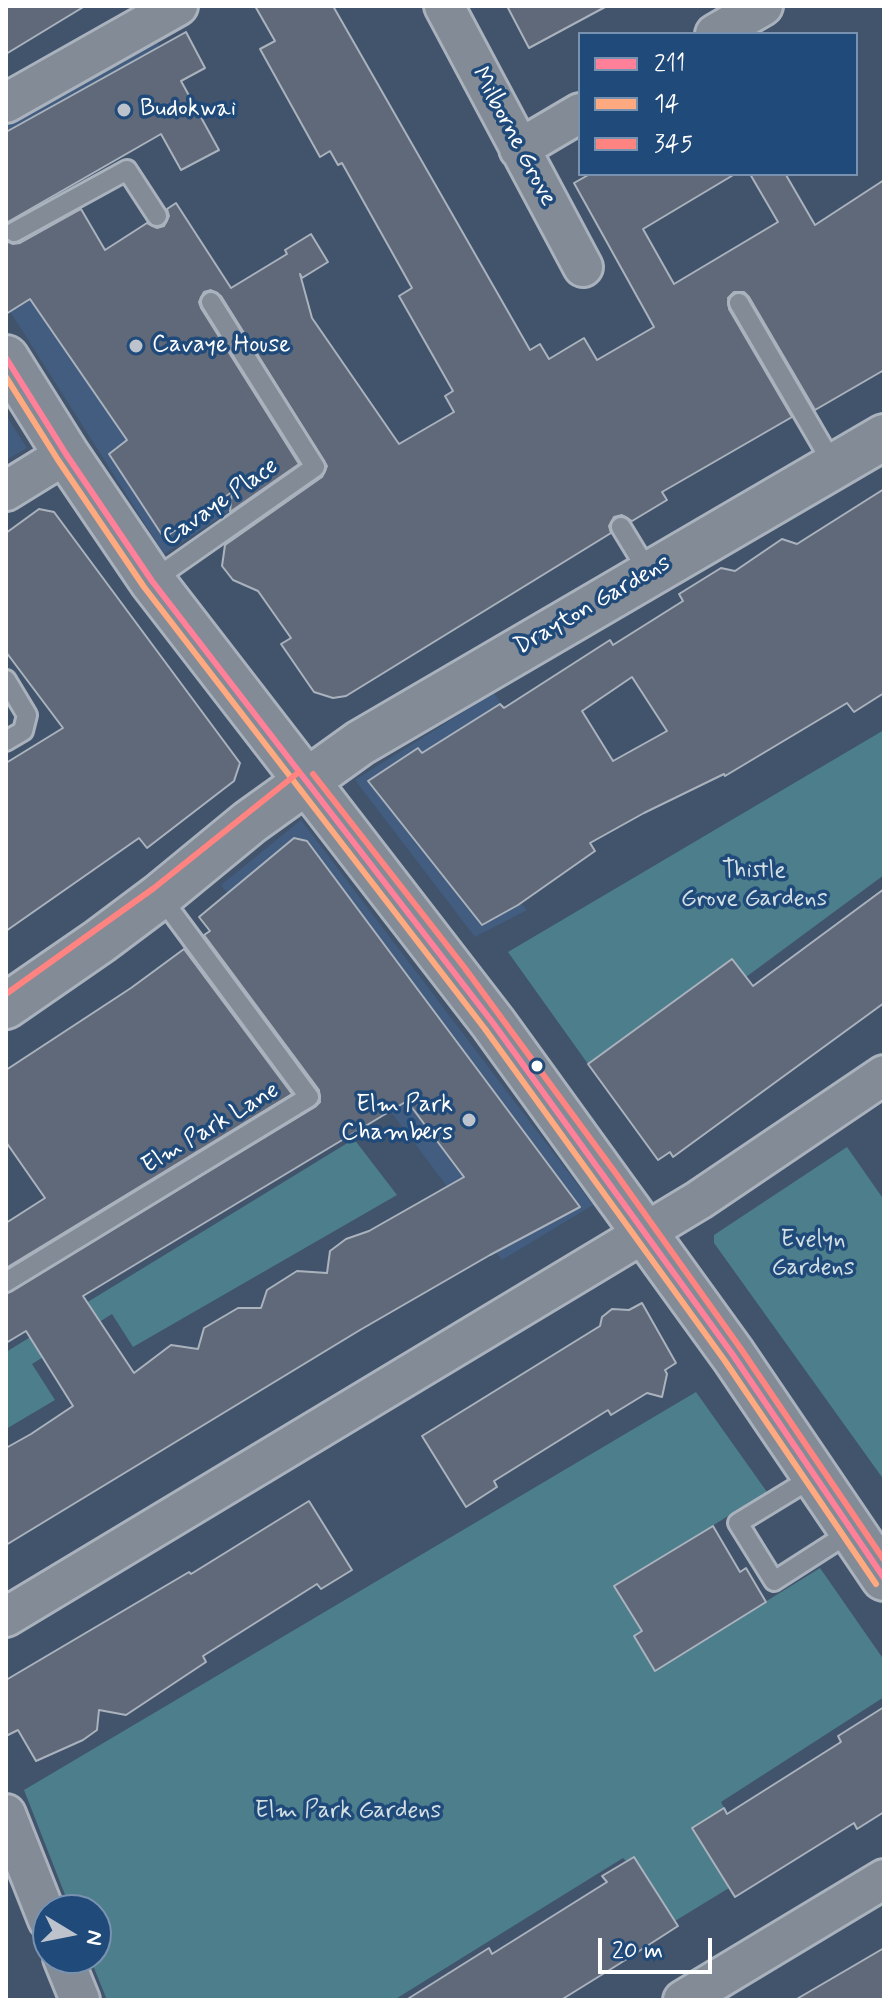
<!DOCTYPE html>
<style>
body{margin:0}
#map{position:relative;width:890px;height:2006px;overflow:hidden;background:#41546c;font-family:Mynerve,sans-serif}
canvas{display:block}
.frame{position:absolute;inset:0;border:8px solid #fff;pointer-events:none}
.legend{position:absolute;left:578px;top:32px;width:280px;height:144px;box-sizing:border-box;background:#1f4a7a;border:2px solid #7992af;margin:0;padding:10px 14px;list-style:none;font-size:24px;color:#fff}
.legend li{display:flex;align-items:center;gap:16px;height:40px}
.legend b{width:40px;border:2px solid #7992af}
.north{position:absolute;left:32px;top:1894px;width:80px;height:80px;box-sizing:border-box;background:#1f4a7a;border:2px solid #7992af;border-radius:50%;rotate:100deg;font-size:22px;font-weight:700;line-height:32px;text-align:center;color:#fff}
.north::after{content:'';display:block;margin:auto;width:28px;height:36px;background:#bcc3cc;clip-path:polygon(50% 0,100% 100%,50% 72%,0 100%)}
.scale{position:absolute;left:598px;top:1938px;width:114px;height:36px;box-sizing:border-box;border:4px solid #fff;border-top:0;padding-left:10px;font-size:24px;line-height:28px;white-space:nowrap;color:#fff;-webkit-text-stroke:6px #1f4a7a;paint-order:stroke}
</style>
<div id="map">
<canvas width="890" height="2006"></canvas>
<div class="frame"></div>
<ul class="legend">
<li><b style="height:10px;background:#ff8098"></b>211</li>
<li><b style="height:10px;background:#ffa980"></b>14</li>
<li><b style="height:10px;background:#ff8380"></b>345</li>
</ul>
<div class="north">N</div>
<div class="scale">20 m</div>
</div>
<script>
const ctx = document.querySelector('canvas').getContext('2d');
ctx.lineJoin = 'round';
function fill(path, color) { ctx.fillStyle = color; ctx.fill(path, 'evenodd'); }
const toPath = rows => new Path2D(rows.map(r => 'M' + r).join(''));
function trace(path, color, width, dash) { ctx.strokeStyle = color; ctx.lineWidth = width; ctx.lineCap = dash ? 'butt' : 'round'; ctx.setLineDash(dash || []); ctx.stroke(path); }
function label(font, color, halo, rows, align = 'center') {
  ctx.font = font + ' Mynerve,sans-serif'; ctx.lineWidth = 7; ctx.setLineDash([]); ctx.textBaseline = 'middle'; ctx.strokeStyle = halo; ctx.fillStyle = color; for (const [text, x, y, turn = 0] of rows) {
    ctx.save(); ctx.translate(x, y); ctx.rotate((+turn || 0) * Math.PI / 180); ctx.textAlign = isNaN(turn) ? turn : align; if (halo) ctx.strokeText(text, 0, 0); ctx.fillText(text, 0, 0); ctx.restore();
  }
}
const built = toPath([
 [154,36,199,113,31,200,230,511,164,554,6,305,6,119],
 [6,415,27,448,6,460],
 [494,693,521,736,432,792,527,910,475,937,355,780],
 [301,820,593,1205,502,1260,221,885]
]);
const green = toPath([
 [884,730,884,875,746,977,732,959,588,1064,508,952],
 [354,1139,397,1195,133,1347,112,1314,32,1364,55,1400,6,1429,6,1352],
 [847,1147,884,1200,884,1480,714,1243,714,1235],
 [696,1392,767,1492,615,1586,642,1631,634,1637,655,1670,820,1568,884,1660,884,1697,721,1802,724,1808,693,1828,729,1888,675,1921,634,1857,626,1861,623,1858,394,2000,107,2000,90,1958,96,1958,96,1910,71,1910,24,1790]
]);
const building = toPath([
 [6,6,85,6,6,54,6,6],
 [255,6,333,6,530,350,540,344,549,359,584,338,597,360,654,327,574,183,590,174,735,174,643,229,674,284,778,222,750,174,786,175,815,225,884,180,884,370,815,410,749,297,744,292,734,292,728,298,729,309,792,417,662,492,667,500,632,521,622,515,614,517,609,526,611,533,346,696,333,698,314,692,281,644,291,638,258,591,233,580,222,566,225,545,322,477,327,466,221,296,211,290,204,292,199,302,201,308,299,464,230,512,232,492,164,538,109,454,127,440,30,299,6,314,6,241,13,244,20,243,81,209,105,250,147,223,157,228,164,226,169,216,167,209,176,203,231,288,287,254,285,250,311,234,328,262,302,278,300,274,312,318,399,444,454,412,445,396,453,391,399,296,412,288,342,163,338,165,330,151,320,157,260,49,275,41,255,6],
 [507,6,607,6,529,48,507,6],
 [186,32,205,68,181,81,219,150,181,170,161,134,6,223,6,132,186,32],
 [884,489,884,693,854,712,847,703,725,776,724,774,644,813,590,843,595,851,518,905,482,925,368,781,418,748,422,753,500,704,504,708,610,640,613,645,683,601,679,594,721,568,735,571,782,539,797,544,884,489],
 [632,677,667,731,613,761,582,711,632,677],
 [39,509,54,512,240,763,234,781,147,848,139,838,6,931,6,763,63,728,6,652,6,533,39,509],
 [294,838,307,841,580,1207,490,1255,360,1330,6,1545,6,1448,31,1434,73,1406,26,1331,6,1343,6,1294,315,1107,320,1102,319,1090,204,935,210,931,199,917,294,838],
 [407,1101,464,1177,369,1231,346,1239,330,1251,327,1273,297,1271,267,1290,261,1308,238,1308,204,1328,198,1349,171,1345,134,1373,83,1296,407,1101],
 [884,889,884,1003,673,1157,670,1152,658,1160,588,1064,732,959,753,986,884,889],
 [184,949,292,1094,6,1268,6,1223,45,1198,6,1142,6,1070,131,988,184,949],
 [642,1303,676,1363,665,1370,667,1374,662,1397,647,1393,611,1415,608,1410,494,1481,497,1487,466,1507,422,1436,600,1326,602,1317,612,1309,629,1310,642,1303],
 [309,1501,352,1570,321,1589,317,1584,203,1656,206,1662,126,1715,99,1710,97,1730,83,1740,36,1761,18,1730,6,1736,6,1680,189,1572,191,1574,309,1501],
 [713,1526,740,1572,746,1568,766,1602,655,1671,634,1636,642,1631,614,1586,713,1526],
 [884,1707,884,1812,857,1829,854,1823,735,1897,692,1828,724,1808,727,1814,841,1742,838,1736,884,1707],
 [634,1857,678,1926,619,1964,561,2000,406,2000,489,1948,492,1954,607,1882,602,1876,634,1857],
 [884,1948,884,2000,795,2000,855,1965,884,1948]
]);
const lane = toPath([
 [14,232,127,170,157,216],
 [739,303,834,466],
 [621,527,649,573],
 [152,581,315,467,211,302],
 [6,680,27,715,23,731,6,741],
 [6,1282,309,1097,160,896],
 [815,1476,738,1523,774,1581,852,1531]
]);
const street = toPath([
 [444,6,583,267],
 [715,34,763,6],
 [6,103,178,6],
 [519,149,580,113],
 [6,491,66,454],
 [6,1617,699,1200,884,1075],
 [6,1814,48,1920],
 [63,1958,80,2000],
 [683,2000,884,1879]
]);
const secondary = toPath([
 [6,1006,100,941,160,896,250,822,360,743,884,437]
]);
const primary = toPath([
 [6,358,66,454,152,581,493,1023,733,1355,884,1578]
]);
const bus1 = toPath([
 [6,358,66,454,152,581,493,1023,733,1355,884,1578]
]);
const bus2 = toPath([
 [6,377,58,460,144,587,485,1029,725,1361,876,1584]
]);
const bus3 = toPath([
 [313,774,464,967,617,1175,741,1349,884,1560],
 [6,994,154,888,299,772]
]);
const markers = [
 [124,110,8,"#bcc3cc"],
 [136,346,8,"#bcc3cc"],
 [537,1066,7,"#fff"],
 [469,1120,8,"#bcc3cc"]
];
const poiNames = [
 ["Budokwai",140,110],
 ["Cavaye House",152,346],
 ["Elm Park",453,1106,"right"],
 ["Chambers",453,1134,"right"]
];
const streetNames = [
 ["Milborne Grove",513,137,62],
 ["Cavaye Place",221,503,-35],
 ["Drayton Gardens",593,606,-30],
 ["Elm Park Lane",211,1129,-31]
];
const parkNames = [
 ["Thistle",754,872],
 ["Grove Gardens",754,900],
 ["Evelyn",813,1241],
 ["Gardens",813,1269],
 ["Elm Park Gardens",348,1812]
];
fill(built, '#425d7f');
fill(green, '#4d7e8c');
fill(building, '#5f6979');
trace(building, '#aab2bd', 2);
trace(lane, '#aab2bd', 24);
trace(street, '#aab2bd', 44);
trace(secondary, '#aab2bd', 50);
trace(primary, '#aab2bd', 50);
trace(lane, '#828b96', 18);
trace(street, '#828b96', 38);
trace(secondary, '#828b96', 44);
trace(primary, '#828b96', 44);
trace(bus1, '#ff8098', 6);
trace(bus2, '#ffa980', 6);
trace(bus3, '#ff8380', 6);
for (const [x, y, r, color] of markers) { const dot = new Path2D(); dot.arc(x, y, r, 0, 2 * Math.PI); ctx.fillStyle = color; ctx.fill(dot); trace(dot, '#1f4a7a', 3); }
label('24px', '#fff', '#1f4a7a', poiNames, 'left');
label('24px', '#fff', '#1f4a7a', streetNames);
label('24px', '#d3e0e4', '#1f4a7a', parkNames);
</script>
